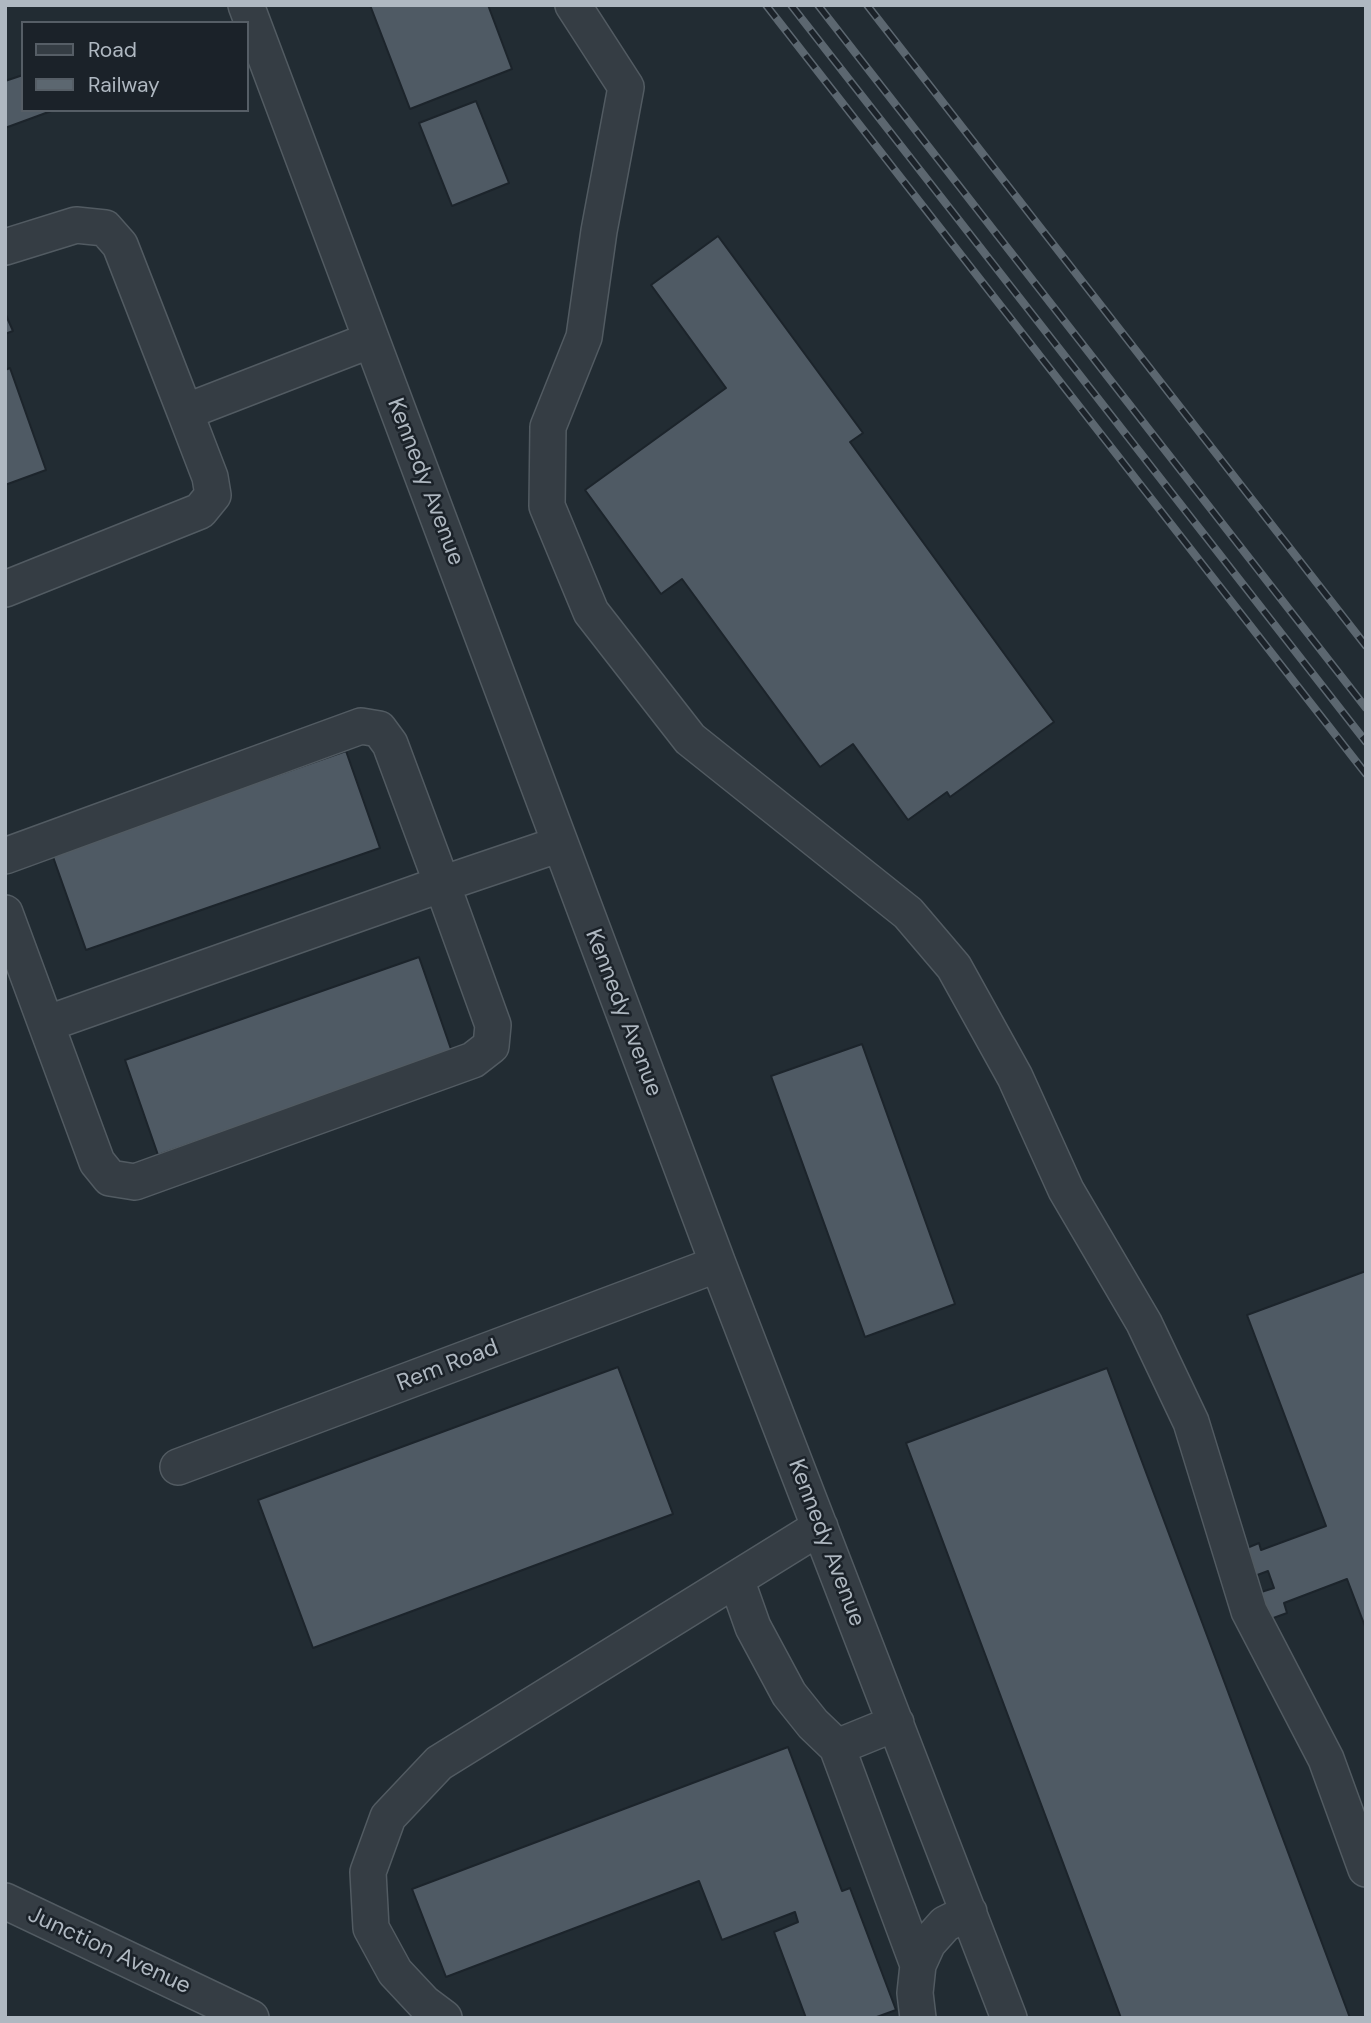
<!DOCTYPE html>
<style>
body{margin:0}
#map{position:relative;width:1371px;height:2023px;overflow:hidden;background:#222c33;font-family:"DM Sans",sans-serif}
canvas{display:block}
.frame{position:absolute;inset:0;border:7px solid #afb8c1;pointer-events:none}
.legend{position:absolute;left:21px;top:21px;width:228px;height:91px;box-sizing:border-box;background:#1b2229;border:2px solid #565e66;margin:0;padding:9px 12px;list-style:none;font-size:21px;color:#afb8c1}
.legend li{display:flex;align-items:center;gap:14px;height:35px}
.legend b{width:35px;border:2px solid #565e66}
</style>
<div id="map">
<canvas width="1371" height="2023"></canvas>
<div class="frame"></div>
<ul class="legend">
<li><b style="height:9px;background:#353d44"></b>Road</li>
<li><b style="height:9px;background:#5c6770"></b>Railway</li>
</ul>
</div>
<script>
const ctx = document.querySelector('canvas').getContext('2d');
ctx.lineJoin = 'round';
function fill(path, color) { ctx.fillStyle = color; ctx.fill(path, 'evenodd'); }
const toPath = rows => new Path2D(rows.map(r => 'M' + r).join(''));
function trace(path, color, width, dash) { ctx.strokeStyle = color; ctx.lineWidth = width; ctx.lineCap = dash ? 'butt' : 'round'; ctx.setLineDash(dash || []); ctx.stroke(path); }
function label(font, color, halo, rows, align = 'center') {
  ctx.font = font + ' "DM Sans",sans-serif'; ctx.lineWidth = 5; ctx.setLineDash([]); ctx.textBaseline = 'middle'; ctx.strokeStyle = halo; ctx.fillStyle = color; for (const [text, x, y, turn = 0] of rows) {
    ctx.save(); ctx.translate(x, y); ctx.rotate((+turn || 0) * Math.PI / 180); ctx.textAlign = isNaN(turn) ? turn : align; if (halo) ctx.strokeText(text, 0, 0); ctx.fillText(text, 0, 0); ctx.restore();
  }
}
const building = toPath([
 [370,5,488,5,512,69,410,109,370,5],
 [23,75,23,110,54,110,5,128,5,81,23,75],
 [476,101,509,183,452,206,419,123,476,101],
 [718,236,863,433,850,442,1054,722,950,797,947,792,908,820,853,744,820,767,682,579,661,594,585,490,726,388,651,285,718,236],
 [5,313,13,331,5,334,5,313],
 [10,368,46,470,5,485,5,370,10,368],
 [346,751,380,848,86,950,52,854,346,751],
 [419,957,452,1052,158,1155,125,1060,419,957],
 [862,1044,955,1304,865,1337,771,1076,862,1044],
 [1366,1271,1366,1629,1347,1579,1284,1603,1287,1613,1268,1620,1258,1593,1274,1588,1268,1571,1252,1577,1242,1550,1259,1543,1261,1550,1326,1526,1247,1315,1366,1271],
 [618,1367,673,1514,313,1648,258,1500,618,1367],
 [1107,1368,1350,2018,1121,2018,906,1443,1107,1368],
 [788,1747,842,1891,850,1888,896,2010,874,2018,806,2018,774,1932,798,1922,795,1912,722,1940,699,1881,446,1977,412,1889,788,1747]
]);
const minor = toPath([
 [246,5,718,1264,1009,2018],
 [573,5,626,87,599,231,584,337,548,427,547,506,591,612,690,739,908,913,954,967,1015,1077,1066,1190,1144,1323,1191,1422,1249,1611,1326,1759,1366,1869],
 [5,247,76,225,105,228,120,245,185,412],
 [5,589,200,511,213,495,210,477,185,412,371,340],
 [5,856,361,726,379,729,390,744,442,884,46,1024],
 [5,913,97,1162,110,1178,135,1182,473,1060,491,1046,493,1025,442,884,560,844],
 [178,1467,718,1264],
 [736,1579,753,1627,789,1694,813,1724,837,1747],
 [896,1723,837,1747,918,1965],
 [5,1901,251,2018],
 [444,2018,424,2003,395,1972,371,1928,368,1872,388,1817,439,1763,820,1527],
 [918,2018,915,1993,918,1965,928,1943,945,1924,969,1912]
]);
const rail = toPath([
 [766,5,1366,774],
 [791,5,1366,742],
 [818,5,1366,708],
 [867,5,1366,646]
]);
const streetNames = [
 ["Kennedy Avenue",425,482,69],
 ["Kennedy Avenue",623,1013,69],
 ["Rem Road",448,1366,-21],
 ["Kennedy Avenue",826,1543,69],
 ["Junction Avenue",109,1951,25]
];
fill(building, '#4f5a64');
trace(building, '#1c242b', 2);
trace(minor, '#525b62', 38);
trace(minor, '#353d44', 35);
trace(rail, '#5c6770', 8);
trace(rail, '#1b2229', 5, [16]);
label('23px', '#afb8c1', '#1b2229', streetNames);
</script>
